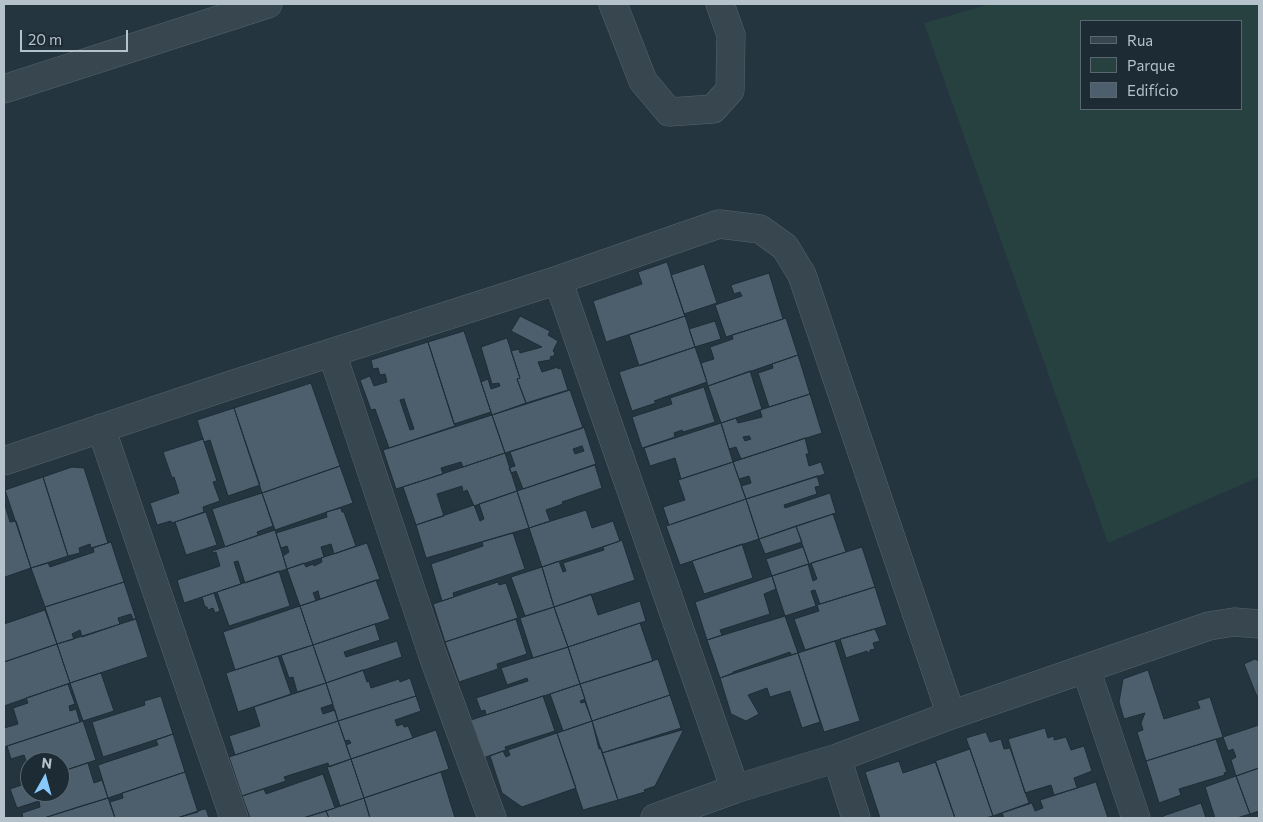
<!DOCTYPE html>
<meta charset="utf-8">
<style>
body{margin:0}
#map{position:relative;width:1263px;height:822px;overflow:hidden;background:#243540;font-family:Commissioner,sans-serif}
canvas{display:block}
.frame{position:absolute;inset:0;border:5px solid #b5c1cb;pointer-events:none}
.legend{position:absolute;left:1080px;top:20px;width:162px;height:90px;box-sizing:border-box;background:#1d2b35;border:1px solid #5a6771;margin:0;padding:6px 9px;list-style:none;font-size:15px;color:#b5c1cb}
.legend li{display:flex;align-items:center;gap:10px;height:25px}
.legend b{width:25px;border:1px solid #5a6771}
.north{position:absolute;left:20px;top:752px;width:50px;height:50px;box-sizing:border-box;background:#1d2b35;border:1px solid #5a6771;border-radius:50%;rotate:7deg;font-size:14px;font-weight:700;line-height:20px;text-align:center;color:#b5c1cb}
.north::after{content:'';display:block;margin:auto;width:18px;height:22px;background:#89c8fb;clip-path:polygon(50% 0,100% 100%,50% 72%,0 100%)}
.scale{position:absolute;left:20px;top:30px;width:108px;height:22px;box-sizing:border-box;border:2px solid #b5c1cb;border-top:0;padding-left:6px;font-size:15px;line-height:18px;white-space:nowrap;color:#b5c1cb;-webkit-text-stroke:4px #1d2b35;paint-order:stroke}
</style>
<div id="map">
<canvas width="1263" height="822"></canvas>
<div class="frame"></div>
<ul class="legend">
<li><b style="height:6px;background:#384650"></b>Rua</li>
<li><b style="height:14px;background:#264140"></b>Parque</li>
<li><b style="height:14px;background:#4d5f6c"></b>Edifício</li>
</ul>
<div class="north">N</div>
<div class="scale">20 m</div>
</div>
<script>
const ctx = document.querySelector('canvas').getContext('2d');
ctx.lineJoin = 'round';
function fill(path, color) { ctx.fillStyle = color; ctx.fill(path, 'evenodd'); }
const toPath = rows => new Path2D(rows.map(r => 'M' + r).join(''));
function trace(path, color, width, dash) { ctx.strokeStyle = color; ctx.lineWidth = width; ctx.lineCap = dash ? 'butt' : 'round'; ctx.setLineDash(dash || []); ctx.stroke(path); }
const green = toPath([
 [990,4,1259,4,1259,477,1108,543,924,23],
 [1082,21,1242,21,1242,109,1082,109]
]);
const building = toPath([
 [667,262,685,316,606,342,593,301,642,284,638,272,667,262],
 [704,264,717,303,684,314,671,275,704,264],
 [769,273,783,319,726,337,715,305,742,296,740,292,734,294,731,285,769,273],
 [520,316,550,331,548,335,558,341,553,351,555,353,553,357,551,356,550,360,538,362,542,372,558,367,558,369,561,368,568,390,526,403,517,379,520,378,511,351,519,349,520,353,542,347,511,331,520,316],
 [685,316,695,347,639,366,629,335,685,316],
 [786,318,798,355,708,386,701,363,714,359,710,347,733,339,732,335,786,318],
 [715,321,721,339,695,347,689,329,715,321],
 [464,331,491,412,454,424,428,342,464,331],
 [507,338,520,378,517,379,526,403,492,415,481,382,488,379,491,389,500,386,499,383,492,384,481,347,507,338],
 [428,342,455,426,389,448,375,409,371,410,360,380,370,376,374,386,387,382,385,374,380,375,378,368,373,369,371,360,428,342],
 [404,399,414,429,410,430,400,400,404,399],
 [695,347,707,382,654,401,656,403,632,411,619,372,695,347],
 [798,355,810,394,769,407,758,373,773,368,772,364,798,355],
 [750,371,762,409,721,423,708,386,750,371],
 [311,383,340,466,262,493,234,408,311,383],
 [704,387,715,422,683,432,682,430,674,433,675,437,642,448,632,417,672,404,670,398,704,387],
 [570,390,583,428,505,453,492,415,570,390],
 [810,394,822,433,741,459,736,447,729,449,721,423,736,418,738,423,762,417,760,410,810,394],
 [749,436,751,439,745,441,743,437,749,436],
 [234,408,260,485,228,496,210,440,204,442,197,420,234,408],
 [492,415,505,453,463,467,461,462,441,468,443,474,396,489,383,450,492,415],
 [721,423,733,462,681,479,675,458,650,466,644,448,721,423],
 [584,427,596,464,523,489,516,471,511,473,509,468,515,466,510,452,584,427],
 [582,446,584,451,575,454,573,449,582,446],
 [805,438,809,454,806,454,809,466,821,462,825,474,746,499,741,486,751,483,749,476,739,479,733,462,805,438],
 [203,439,217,481,213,482,220,501,203,507,204,512,172,523,171,521,157,525,150,503,179,493,174,477,172,478,163,452,203,439],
 [505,453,517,491,474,506,467,490,463,492,462,486,437,494,444,516,416,525,403,487,505,453],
 [733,462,746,499,669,525,663,507,685,500,678,480,733,462],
 [595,465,602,488,562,502,563,504,546,510,550,521,529,528,517,491,595,465],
 [340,466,353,503,275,530,262,493,340,466],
 [72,467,84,468,108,543,91,548,90,544,79,548,80,553,68,556,43,477,72,467],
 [817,476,820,486,815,487,817,494,784,505,785,508,830,493,836,513,759,539,746,499,817,476],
 [43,477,68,556,31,568,5,490,43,477],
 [517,491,529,528,426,558,416,525,474,505,480,521,484,519,479,504,517,491],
 [262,493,273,526,257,532,258,535,225,547,212,509,262,493],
 [746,499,759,539,680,565,666,526,746,499],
 [4,502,10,522,16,521,31,568,5,577,4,574,4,502],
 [341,508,342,512,344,512,356,546,334,554,331,544,321,547,324,557,287,569,283,556,289,552,287,546,281,548,276,533,327,517,326,512,341,508],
 [586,510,592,528,613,521,620,541,542,567,529,528,586,510],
 [206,512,217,545,186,555,175,522,206,512],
 [833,514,846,552,809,564,796,526,833,514],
 [796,526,802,542,765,554,759,539,796,526],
 [275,530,287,569,245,583,238,561,234,562,241,584,184,603,177,580,220,566,216,552,213,553,212,551,275,530],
 [513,533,525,569,453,593,454,597,442,601,431,564,483,546,482,542,513,533],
 [622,540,635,580,554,607,542,567,559,561,563,572,566,571,563,563,604,550,603,547,622,540],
 [111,542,124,582,45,607,31,568,48,563,50,567,94,552,93,548,111,542],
 [367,543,380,579,300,606,287,569,304,563,306,567,313,564,314,566,322,562,321,558,367,543],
 [318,591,320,599,316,600,313,593,318,591],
 [742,544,753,578,704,594,692,561,742,544],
 [803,547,809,564,772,576,766,559,803,547],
 [862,547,875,587,820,604,815,590,811,591,816,606,785,616,772,576,808,564,813,581,817,579,811,563,862,547],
 [542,567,554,607,525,616,511,577,542,567],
 [279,571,290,606,229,626,217,592,279,571],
 [772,576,776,589,764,594,770,614,720,630,722,635,707,640,695,602,772,576],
 [376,580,390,619,313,645,300,606,376,580],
 [124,582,136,619,133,619,131,614,118,618,120,624,82,637,80,630,72,634,74,639,57,644,45,607,124,582],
 [498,582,499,585,506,583,518,618,445,642,433,604,498,582],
 [875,587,887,625,805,650,794,619,819,611,817,605,875,587],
 [214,593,220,611,215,613,213,608,208,610,207,607,205,607,202,597,214,593],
 [591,594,598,615,640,601,646,621,568,647,554,607,591,594],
 [300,606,313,645,235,670,223,632,300,606],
 [554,607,568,647,533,658,520,618,554,607],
 [45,610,57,644,4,662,4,624,45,610],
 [785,616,798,653,791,655,790,652,733,672,733,673,720,678,707,640,785,616],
 [136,619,148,657,70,683,57,644,136,619],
 [516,619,527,654,497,664,498,669,459,682,445,642,516,619],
 [640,623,653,661,580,684,568,647,640,623],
 [375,624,380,640,344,652,346,657,397,641,402,657,326,683,313,645,375,624],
 [875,629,880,641,873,643,875,649,870,650,870,652,868,653,867,651,846,658,840,639,875,629],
 [835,641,860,721,824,732,798,653,835,641],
 [57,644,70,683,4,706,4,662,57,644],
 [313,645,326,683,297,692,293,677,289,678,281,655,313,645],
 [568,647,580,684,486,715,485,710,481,711,476,698,528,681,527,678,507,685,501,668,568,647],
 [798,653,820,722,802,728,790,691,770,697,767,688,748,695,759,714,746,721,731,714,720,678,798,653],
 [278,656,291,694,238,712,226,673,278,656],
 [658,659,670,695,592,721,580,684,658,659],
 [1255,659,1259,661,1258,699,1244,664,1255,659],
 [363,670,367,682,369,681,371,688,399,679,400,682,410,678,416,696,338,721,326,683,363,670],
 [1148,670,1164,719,1200,708,1197,701,1210,697,1223,737,1146,761,1137,732,1143,730,1141,723,1145,713,1124,719,1119,702,1123,679,1148,670],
 [101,673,114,711,83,721,70,683,101,673],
 [326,683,333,704,321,708,323,714,335,710,338,721,235,755,229,736,260,726,254,707,326,683],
 [68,684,75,704,69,706,70,711,76,709,80,722,4,747,4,728,18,724,13,708,28,703,26,698,68,684],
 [580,684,585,699,580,701,581,703,585,702,592,721,563,731,550,694,580,684],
 [670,695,681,728,602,753,592,721,670,695],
 [161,696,173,734,103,757,92,722,145,705,144,701,161,696],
 [416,696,421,711,395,720,397,726,403,724,404,727,408,726,413,738,351,759,346,745,351,743,349,740,345,741,338,721,416,696],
 [543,696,555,731,505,747,506,750,483,758,471,720,543,696],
 [83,721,96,760,60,772,60,762,30,762,30,772,24,755,11,759,7,746,83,721],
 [338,721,351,759,329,767,328,763,284,777,286,781,242,796,229,757,338,721],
 [592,721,599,749,601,748,618,800,583,810,557,733,592,721],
 [1259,725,1259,768,1236,776,1231,760,1236,757,1233,749,1228,751,1223,737,1259,725],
 [1045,728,1048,738,1054,736,1054,740,1066,737,1071,750,1084,746,1092,771,1074,778,1077,788,1054,795,1051,785,1025,793,1008,739,1045,728],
 [436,730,449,769,364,798,351,759,436,730],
 [682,730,683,731,655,786,644,790,645,792,618,800,602,753,682,730],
 [986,732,990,742,1001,739,1004,749,1010,748,1029,803,993,816,966,738,986,732],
 [557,733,576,788,522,807,502,793,490,756,503,751,506,757,510,755,508,750,557,733],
 [173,734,185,772,108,798,98,765,158,745,156,740,173,734],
 [1216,739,1227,772,1224,773,1225,775,1179,789,1181,795,1159,803,1146,761,1216,739],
 [970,749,993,816,985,818,955,818,935,761,970,749],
 [351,759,364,798,340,806,327,767,351,759],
 [899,761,903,773,936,762,955,818,880,818,865,772,899,761],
 [88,763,94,783,102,780,108,798,44,818,23,818,22,813,40,807,39,801,17,808,10,789,30,782,30,792,60,792,60,772,88,763],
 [1259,768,1259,811,1250,814,1236,776,1259,768],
 [185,772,198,812,177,818,115,818,110,802,123,798,122,793,185,772],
 [441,772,455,818,370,818,364,798,441,772],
 [323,774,335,808,303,818,250,818,242,796,264,789,266,794,323,774],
 [1236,776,1250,814,1237,818,1215,818,1205,787,1236,776],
 [1096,782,1108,818,1004,818,1002,813,1032,803,1035,811,1043,808,1040,800,1096,782],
 [108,798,115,818,44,818,78,807,108,798],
 [364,798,370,818,329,818,326,811,364,798],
 [1201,803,1206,818,1164,818,1163,816,1201,803],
 [204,809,206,809,209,818,177,818,204,809],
 [326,811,329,818,303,818,326,811]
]);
const minor = toPath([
 [613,4,643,81,669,112,713,109,730,90,731,35,720,4],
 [4,89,268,4],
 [558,280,735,789],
 [332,353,433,656,492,818],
 [101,428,234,818],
 [4,461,234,384,558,280,719,224,760,229,785,247,802,275,951,715],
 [1086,669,1136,818],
 [837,758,856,818],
 [655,818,735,789,837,758,951,715,1209,626,1234,622,1259,624]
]);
fill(green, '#264140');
fill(building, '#4d5f6c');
trace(building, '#1f2d37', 1);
trace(minor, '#56646e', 29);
trace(minor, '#384650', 28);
</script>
